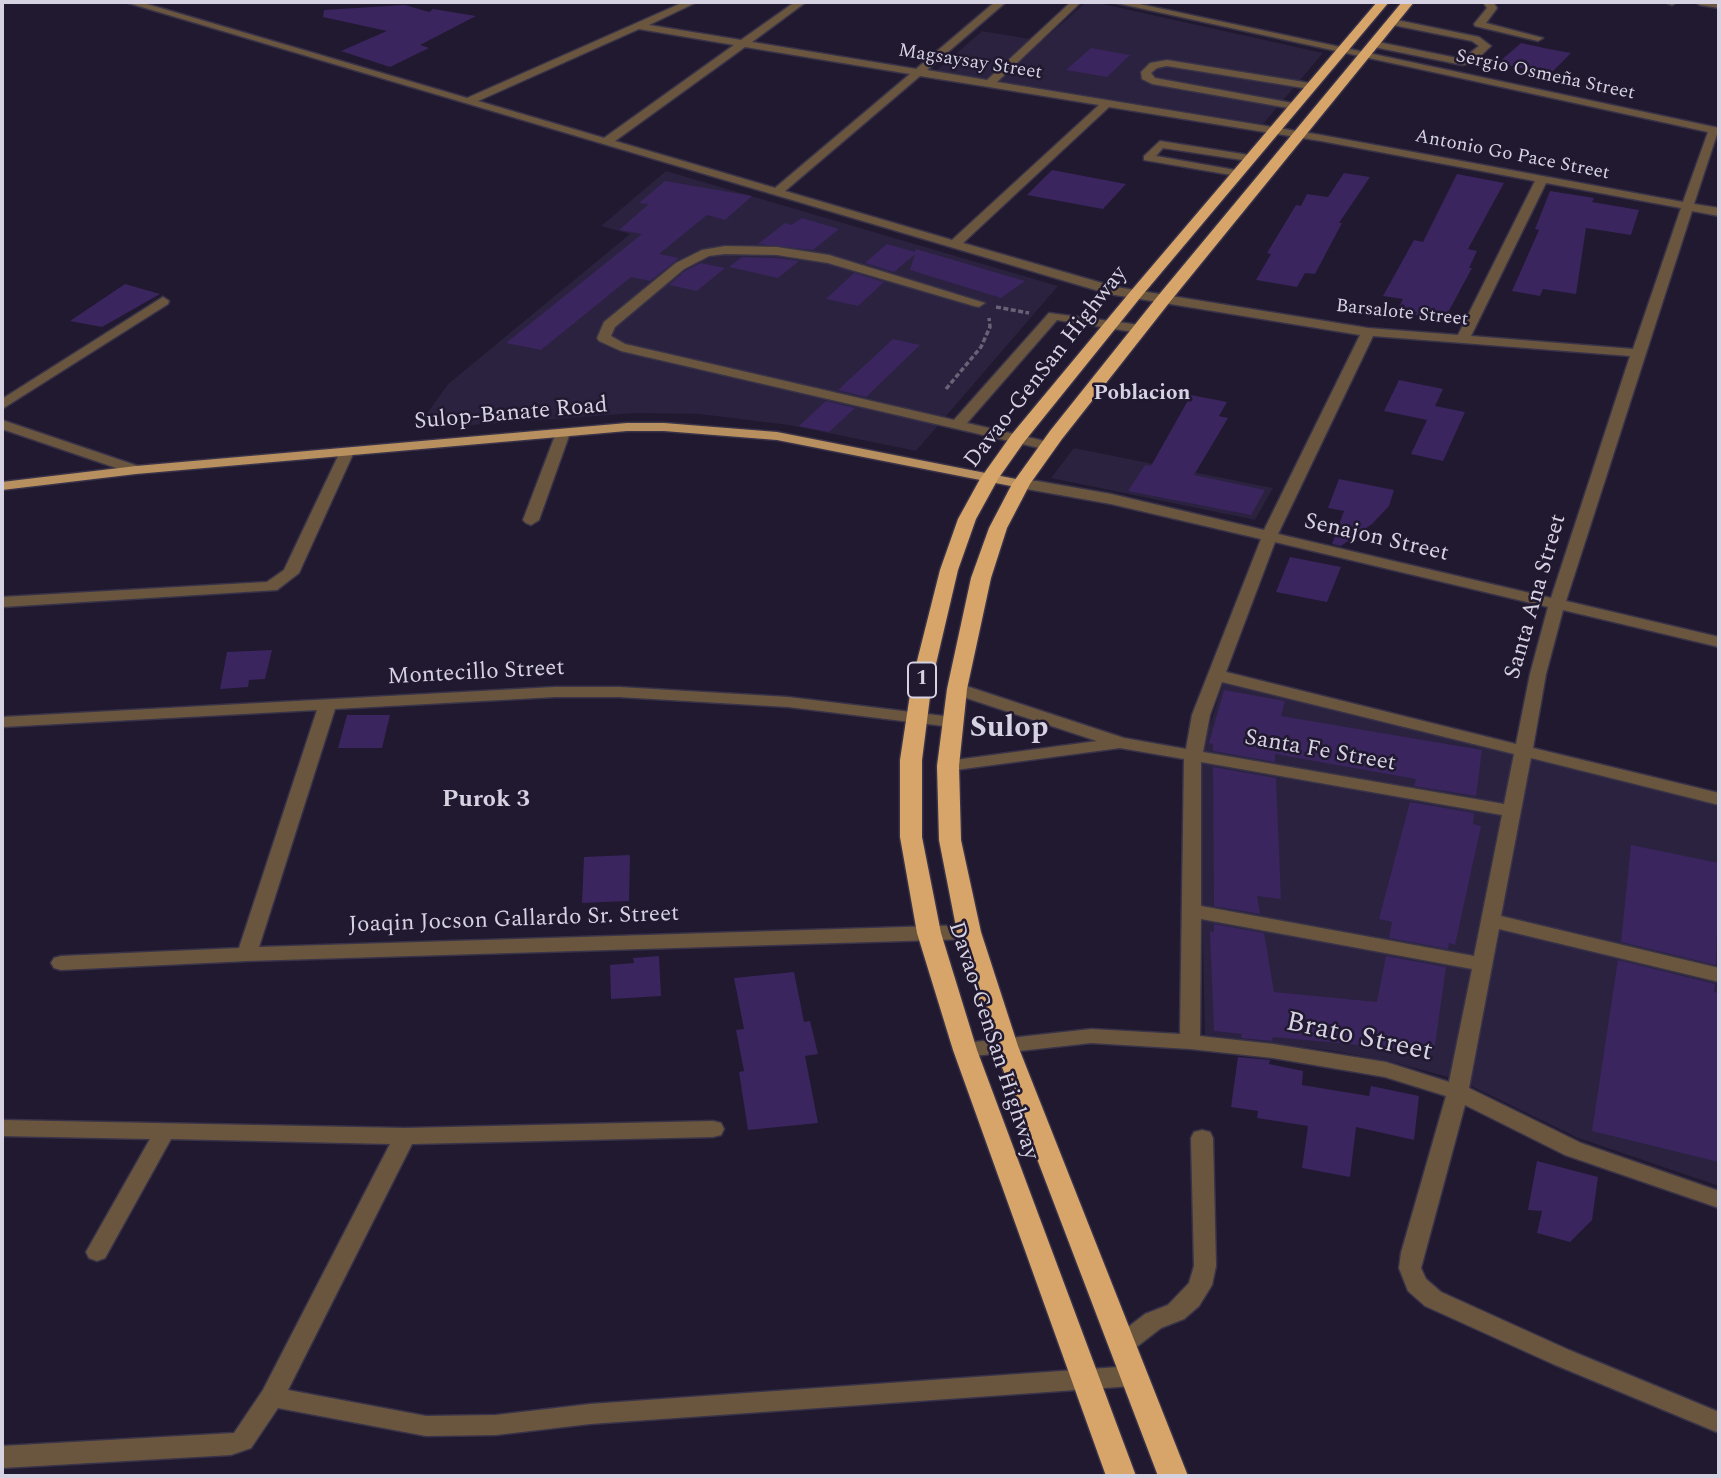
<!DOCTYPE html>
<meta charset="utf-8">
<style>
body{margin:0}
#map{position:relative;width:1721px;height:1478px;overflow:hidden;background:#201930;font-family:Spectral,serif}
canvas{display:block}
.frame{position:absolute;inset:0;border:4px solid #d6d2e2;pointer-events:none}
</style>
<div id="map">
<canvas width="1721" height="1478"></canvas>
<div class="frame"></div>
</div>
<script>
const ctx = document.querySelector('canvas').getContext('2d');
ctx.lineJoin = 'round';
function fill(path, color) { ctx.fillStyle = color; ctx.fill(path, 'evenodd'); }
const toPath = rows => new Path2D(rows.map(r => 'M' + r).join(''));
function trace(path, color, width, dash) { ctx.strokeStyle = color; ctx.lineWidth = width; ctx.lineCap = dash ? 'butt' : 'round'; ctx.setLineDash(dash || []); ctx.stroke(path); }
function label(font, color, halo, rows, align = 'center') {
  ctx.font = font + ' Spectral,serif'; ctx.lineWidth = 5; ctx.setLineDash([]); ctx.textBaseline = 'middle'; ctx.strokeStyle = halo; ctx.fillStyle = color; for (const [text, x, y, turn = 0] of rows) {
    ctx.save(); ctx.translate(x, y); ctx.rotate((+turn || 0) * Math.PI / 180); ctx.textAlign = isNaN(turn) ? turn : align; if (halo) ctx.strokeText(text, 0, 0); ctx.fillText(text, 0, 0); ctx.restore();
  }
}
const built = toPath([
 [1086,2,1094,2,1323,53,1263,124,936,71,982,31,1042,41],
 [666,171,1058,286,916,451,789,425,699,414,636,413,416,429,448,384,630,234,601,226],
 [1074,448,1273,488,1255,520,1051,478],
 [1223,683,1719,805,1719,1186,1578,1138,1459,1080,1392,1062,1334,1051,1205,1035,1199,773,1203,748]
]);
const building = toPath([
 [405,5,429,12,433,9,476,16,420,45,429,48,390,67,341,51,387,31,323,17,324,10],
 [1521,43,1549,49,1571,53,1550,74,1498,63],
 [1091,48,1130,55,1107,77,1066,70],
 [1052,170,1126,184,1103,209,1027,195],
 [1344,173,1370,177,1339,223,1342,223,1315,274,1305,273,1297,287,1256,280,1271,254,1267,253,1296,205,1301,206,1307,194,1328,197],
 [1457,174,1504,183,1468,249,1477,251,1469,268,1472,268,1444,320,1415,315,1417,312,1398,309,1403,299,1383,296,1414,240,1423,242],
 [665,181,752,196,725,220,707,215,659,254,679,258,650,281,631,277,541,350,506,343,642,234,619,230,649,204,639,203],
 [1550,191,1594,198,1592,202,1639,210,1631,235,1586,228,1576,294,1543,289,1540,296,1512,291,1539,230,1535,229],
 [802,218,839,229,813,250,758,244,785,223,791,225],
 [887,244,915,252,916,249,1025,281,1001,298,910,270,915,254,894,272,865,263],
 [742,257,777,258,799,261,778,278,729,267],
 [701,263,725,268,697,291,669,285,685,271],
 [854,273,884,282,858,306,826,299],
 [125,284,160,294,102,327,70,321],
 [893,339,920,345,866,397,838,390],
 [1399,380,1443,389,1435,406,1465,412,1443,461,1411,454,1427,420,1384,411],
 [1191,395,1227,402,1219,416,1228,418,1194,475,1265,490,1251,515,1128,491,1145,465,1151,466],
 [826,401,855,408,829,432,799,426],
 [1339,479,1394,490,1389,506,1372,524,1341,546,1332,544,1344,511,1328,508],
 [1290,557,1341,567,1327,602,1276,592],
 [272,650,265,679,249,680,248,687,220,689,227,652],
 [1224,690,1285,701,1281,716,1482,750,1476,796,1414,786,1416,779,1275,754,1275,762,1213,751,1213,744,1209,743],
 [347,715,390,715,382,748,338,748],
 [1213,767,1276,778,1281,899,1257,896,1260,914,1214,906],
 [1410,802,1474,813,1473,824,1481,826,1455,945,1449,943,1448,949,1389,938,1392,922,1379,919],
 [1631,845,1719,863,1716,965,1621,942],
 [630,855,629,901,582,903,584,857],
 [1214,924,1264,933,1274,992,1377,1002,1386,956,1446,967,1434,1052,1273,1037,1272,1041,1241,1038,1242,1034,1214,1031,1210,931,1214,932],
 [659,956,661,996,611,999,610,965,634,963,633,958],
 [1618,960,1715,984,1714,992,1719,993,1719,1162,1592,1131],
 [794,972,804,1022,810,1021,818,1054,805,1056,818,1123,748,1130,739,1072,744,1071,736,1030,744,1029,734,978],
 [1238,1057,1270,1060,1269,1064,1303,1071,1302,1085,1369,1096,1371,1086,1419,1096,1414,1140,1356,1127,1350,1177,1302,1168,1308,1126,1257,1118,1258,1111,1231,1107],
 [1537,1161,1598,1177,1592,1220,1570,1242,1537,1233,1542,1211,1528,1210]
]);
const path = toPath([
 [996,307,1029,313],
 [946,389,981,347,990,327,989,318]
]);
const minor = toPath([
 [125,2,140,2,467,98,684,2,697,2,649,25,741,40,795,2,806,2,752,42,916,69,995,2,1006,2,927,70,987,80,1071,2,1081,2,997,82,1321,135,1683,202,1708,132,1112,2,1130,2,1719,128,1694,204,1719,208,1719,216,1692,211,1566,601,1719,637,1719,647,1563,610,1546,674,1533,748,1719,793,1719,805,1531,758,1501,916,1719,968,1719,982,1499,929,1469,1088,1581,1143,1719,1191,1719,1208,1565,1155,1465,1105,1421,1268,1426,1279,1441,1292,1569,1350,1719,1412,1719,1433,1553,1364,1425,1306,1408,1291,1399,1268,1401,1253,1446,1096,1385,1077,1273,1058,1190,1049,1091,1043,965,1057,958,1055,955,1050,958,1045,965,1043,1091,1029,1180,1034,1184,759,1120,748,948,771,942,770,939,766,948,761,1097,741,951,693,949,689,957,684,963,685,1124,738,1186,749,1192,715,1261,539,1111,504,1021,488,1014,484,1021,480,1037,481,1111,494,1264,530,1360,335,1109,294,125,2],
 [639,29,734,45,604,138,478,101,639,29],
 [745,47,910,74,775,188,615,141,745,47],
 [920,76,989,87,1099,105,952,240,785,191,920,76],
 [1109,107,1321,141,1535,181,1458,335,1368,328,1116,287,963,243,1109,107],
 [1546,183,1681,208,1633,349,1471,336,1546,183],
 [1373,336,1630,356,1551,598,1278,534,1373,336],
 [1275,542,1548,607,1530,674,1516,744,1226,672,1275,542],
 [1222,682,1514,754,1504,804,1203,752,1210,715,1222,682],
 [1201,762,1502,815,1474,956,1201,906,1201,762],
 [1201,919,1472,969,1449,1082,1386,1062,1273,1044,1200,1036,1201,919],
 [1483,2,1493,2,1497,8,1486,23,1543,38,1538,41,1475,26,1474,24,1487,8,1483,2],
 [1665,2,1677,2,1672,5,1665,2],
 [1695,2,1719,2,1719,8,1700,5,1695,2],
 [1392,19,1479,37,1491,46,1473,63,1462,65,1369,46,1369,42,1373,41,1462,59,1479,46,1472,41,1388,24,1387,22,1392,19],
 [1167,60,1310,83,1315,86,1310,89,1167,66,1157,68,1151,73,1155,78,1298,104,1298,108,1294,109,1152,84,1142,79,1141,72,1150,63,1167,60],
 [1160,141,1249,155,1255,158,1249,161,1163,148,1156,156,1241,171,1241,175,1237,176,1144,160,1144,156,1160,141],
 [725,246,777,247,829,255,985,303,979,307,974,306,828,263,777,255,725,254,709,256,684,269,615,327,611,336,625,344,954,420,1049,313,1140,325,1147,329,1140,333,1057,320,967,423,1053,443,1055,446,1048,450,621,351,599,341,597,338,604,322,676,263,702,250,725,246],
 [163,297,169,301,168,304,2,409,2,399,163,297],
 [2,420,141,467,143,470,141,473,131,473,2,429,2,420],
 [563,429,570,433,539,520,531,525,526,523,523,520,556,433,563,429],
 [347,448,354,452,299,573,277,590,2,607,2,597,267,582,284,570,340,452,347,448],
 [555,687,619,687,788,697,952,717,961,722,952,727,788,707,619,697,555,697,335,709,259,947,969,925,976,927,979,932,976,937,969,939,247,961,61,970,54,968,51,963,54,958,61,956,239,948,317,710,2,727,2,717,555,687],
 [2,1120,405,1128,713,1121,721,1123,724,1129,721,1135,713,1137,412,1144,288,1390,426,1416,496,1415,590,1404,1133,1366,1142,1369,1145,1376,1142,1383,1133,1386,590,1424,496,1435,426,1436,278,1408,251,1448,231,1455,2,1468,2,1446,234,1433,263,1390,390,1144,171,1139,105,1258,97,1261,89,1258,86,1252,150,1139,2,1136,2,1120],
 [1202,1130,1210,1132,1213,1138,1216,1266,1212,1285,1199,1306,1184,1319,1161,1328,1130,1352,1122,1355,1114,1352,1110,1345,1114,1338,1145,1314,1168,1305,1189,1283,1194,1266,1191,1138,1194,1132,1202,1130]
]);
const major = toPath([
 [627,423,664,423,777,432,1021,480,1028,484,1021,488,777,440,664,431,627,431,136,474,2,490,2,482,136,466,627,423]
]);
const highway = toPath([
 [1377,2,1389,2,1140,298,1024,442,998,479,976,519,958,570,932,681,922,760,922,837,941,933,977,1050,1136,1476,1106,1476,953,1050,917,933,900,837,900,760,912,681,940,570,958,519,980,479,1012,434,1130,292,1377,2],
 [1402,2,1414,2,1169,303,1062,439,1030,484,1007,528,991,578,967,689,959,766,961,840,981,932,1018,1046,1188,1476,1158,1476,994,1046,957,932,939,840,937,766,947,689,971,578,989,528,1012,484,1050,431,1157,297,1402,2]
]);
const farStreetnames = [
 ["Magsaysay Street",970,63,9],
 ["Sergio Osmeña Street",1545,76,12],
 ["Antonio Go Pace Street",1512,156,11],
 ["Barsalote Street",1402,314,6]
];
const farQuarternames = [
 ["Poblacion",1142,395]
];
const shields = [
 [922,680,28]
];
const shieldNames = [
 ["1",922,680]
];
const streetNames = [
 ["Davao-GenSan Highway",1047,368,-52],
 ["Sulop-Banate Road",511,415,-5],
 ["Senajon Street",1376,539,13],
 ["Santa Ana Street",1537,597,-74],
 ["Montecillo Street",476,674,-3],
 ["Santa Fe Street",1320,752,10],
 ["Joaqin Jocson Gallardo Sr. Street",514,921,-2],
 ["Davao-GenSan Highway",992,1041,72]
];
const neighbourhoodNames = [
 ["Purok 3",486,801]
];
const nearStreetnames = [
 ["Brato Street",1359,1039,12]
];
const districtNames = [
 ["Sulop",1009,730]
];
fill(built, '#2a223e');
fill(building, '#3a255e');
trace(minor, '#393349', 3);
trace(major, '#393349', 3);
trace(highway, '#393349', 3);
trace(path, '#686276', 3.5, [5, 2.5]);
fill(minor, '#6a563f');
fill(major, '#b88f5e');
fill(highway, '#d7a569');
label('19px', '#d6d2e2', '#201930', farStreetnames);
label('bold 21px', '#d6d2e2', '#201930', farQuarternames);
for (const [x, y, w] of shields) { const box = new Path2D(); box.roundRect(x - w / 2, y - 17.5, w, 35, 5); ctx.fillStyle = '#201930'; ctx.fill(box); trace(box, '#d6d2e2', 2); }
label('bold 21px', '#d6d2e2', null, shieldNames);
label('23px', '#d6d2e2', '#201930', streetNames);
label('bold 24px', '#d6d2e2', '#201930', neighbourhoodNames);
label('28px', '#d6d2e2', '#201930', nearStreetnames);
label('bold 30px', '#d6d2e2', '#201930', districtNames);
</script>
